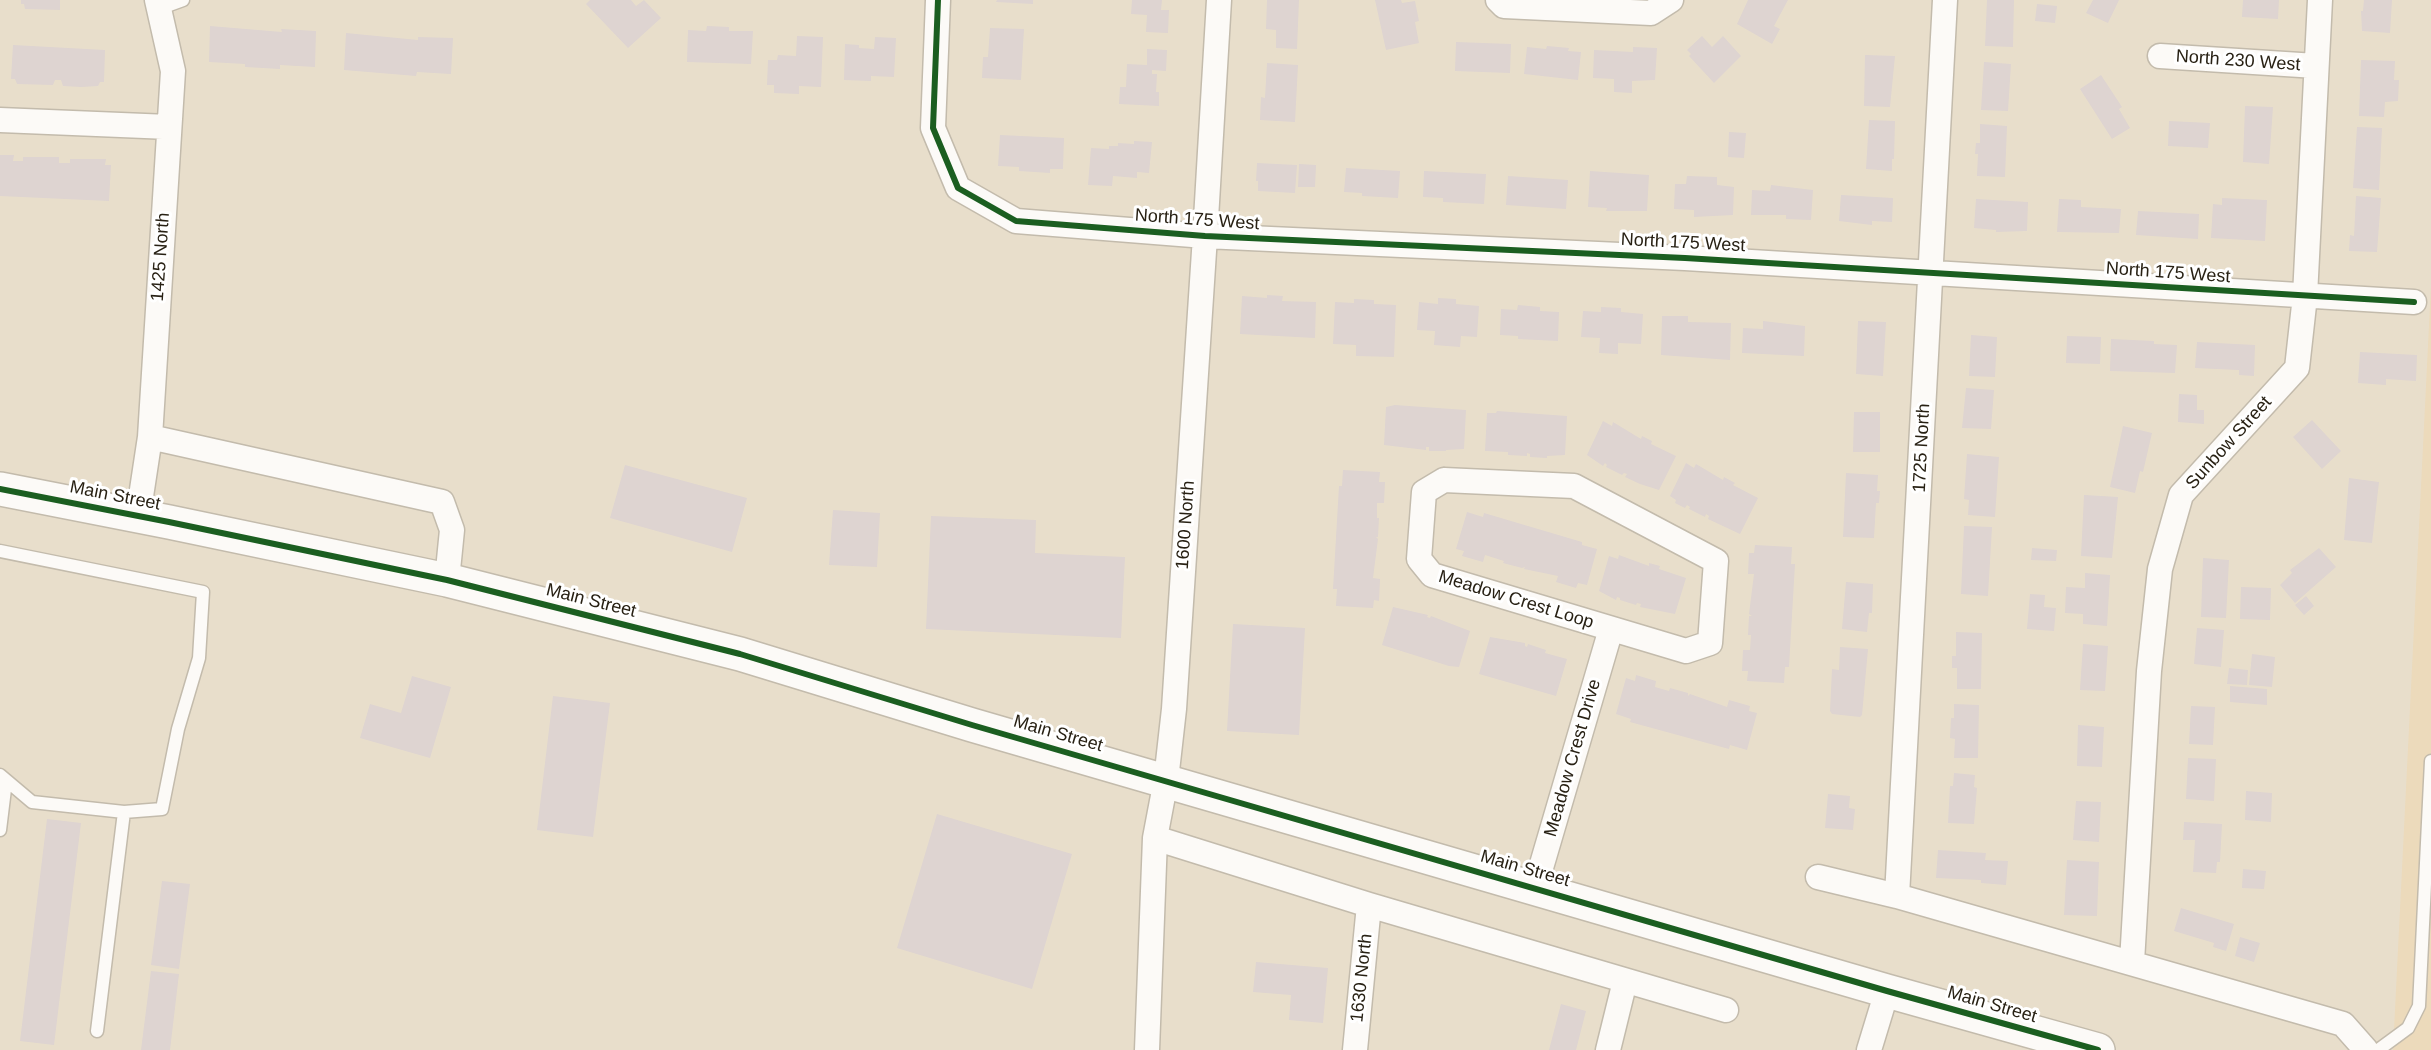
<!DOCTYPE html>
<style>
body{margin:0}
canvas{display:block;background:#e8decb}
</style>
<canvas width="2431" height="1050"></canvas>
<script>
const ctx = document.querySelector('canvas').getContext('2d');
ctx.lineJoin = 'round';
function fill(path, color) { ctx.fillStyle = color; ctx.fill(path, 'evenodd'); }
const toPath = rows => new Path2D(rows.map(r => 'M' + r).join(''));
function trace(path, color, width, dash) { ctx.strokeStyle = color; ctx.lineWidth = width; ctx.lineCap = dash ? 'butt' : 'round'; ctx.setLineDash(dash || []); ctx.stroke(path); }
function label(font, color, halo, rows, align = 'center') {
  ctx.font = font + ' Helvetica,sans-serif'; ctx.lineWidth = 6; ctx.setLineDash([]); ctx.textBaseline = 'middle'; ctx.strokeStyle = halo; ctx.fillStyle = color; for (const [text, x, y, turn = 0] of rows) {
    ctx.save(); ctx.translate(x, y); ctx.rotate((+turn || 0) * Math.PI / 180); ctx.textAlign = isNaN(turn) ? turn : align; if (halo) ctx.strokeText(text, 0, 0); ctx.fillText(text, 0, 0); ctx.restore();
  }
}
const built = toPath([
 [2431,285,2431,1050,2393,1050]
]);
const building = toPath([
 [21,0,60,0,60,10,25,9,24,4,21,4],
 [590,0,631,0,636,6,644,0,661,18,628,48,586,4],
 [997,0,1033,0,1033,4,996,2],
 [1132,0,1162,0,1161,10,1169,10,1168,33,1146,32,1147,15,1131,14],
 [1267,0,1299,0,1297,49,1276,48,1276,30,1266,29],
 [1375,0,1401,0,1402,3,1415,1,1419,21,1415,22,1419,43,1386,50],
 [1748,0,1788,0,1774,26,1780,29,1772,44,1737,24],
 [1987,0,2014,0,2013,47,1985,46],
 [2093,0,2119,0,2108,23,2086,13],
 [2243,0,2279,0,2278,19,2242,17],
 [2364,0,2392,0,2390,33,2362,31,2361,11,2363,11],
 [2037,4,2057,6,2055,23,2035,21],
 [210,26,282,32,281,29,316,31,315,67,280,65,280,69,263,68,245,67,245,64,209,62],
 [707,26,729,27,729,31,753,31,751,64,687,62,688,30,706,31],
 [990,28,1024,29,1021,80,982,78,983,57,988,57],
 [346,33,418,40,418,37,453,38,451,74,417,72,416,76,344,70],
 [797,36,823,37,821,87,799,86,799,94,774,93,774,85,767,85,768,60,777,60,778,55,796,56],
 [1702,36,1712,47,1723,36,1741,56,1714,83,1689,56,1691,54,1687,50],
 [875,37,896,38,894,77,871,76,871,81,844,80,845,44,859,45,859,48,874,49],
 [1456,42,1511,44,1510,73,1455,71],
 [13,45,105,50,104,82,100,82,98,86,81,87,63,86,61,80,55,80,53,85,17,84,15,79,11,79],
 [1547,46,1569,48,1568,51,1581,52,1578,80,1524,74,1527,47,1546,49],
 [1633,47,1657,48,1655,80,1632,81,1632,93,1614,92,1614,79,1593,78,1594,50,1633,52],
 [1147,49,1167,50,1166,71,1152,70,1152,74,1157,74,1156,92,1159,92,1159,106,1119,104,1120,87,1126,87,1127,64,1147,65],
 [1865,55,1895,56,1890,107,1864,106],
 [2361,60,2395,61,2394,80,2399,80,2398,101,2385,102,2384,117,2359,116],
 [1984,62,2011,64,2008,111,1981,110],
 [1267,63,1298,65,1295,122,1260,120,1261,97,1265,98],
 [2101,75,2122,107,2119,109,2130,128,2112,139,2080,89],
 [2245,106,2273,107,2269,164,2243,162],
 [1869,120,1895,121,1894,159,1892,159,1892,171,1866,169],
 [2169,121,2210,123,2208,148,2168,146],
 [1980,124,2007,126,2005,177,1977,176,1978,154,1975,154,1976,143,1980,143],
 [2357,127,2382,128,2379,190,2353,188],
 [1729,132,1746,133,1744,158,1728,157],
 [1000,135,1064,138,1063,169,1050,169,1050,173,1019,171,1019,167,998,166],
 [1134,141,1152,142,1149,173,1137,172,1137,178,1113,176,1112,186,1088,185,1091,148,1109,149,1109,146,1118,146,1118,143,1134,144],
 [0,155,14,155,13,161,23,161,23,157,59,157,59,163,70,163,70,159,106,159,105,165,111,165,109,201,0,196],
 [1257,163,1297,165,1295,193,1258,191,1258,181,1256,181],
 [1299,164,1316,165,1315,187,1298,187],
 [1346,168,1400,171,1398,198,1362,196,1362,193,1344,192],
 [1424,171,1486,174,1484,204,1443,202,1443,198,1423,197],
 [1590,171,1649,175,1647,211,1606,211,1607,208,1588,207],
 [1508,176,1568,180,1566,209,1506,205],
 [1687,176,1717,177,1717,185,1734,187,1733,215,1694,217,1694,210,1674,209,1675,184,1686,184],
 [1771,185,1813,190,1811,220,1786,219,1786,215,1751,215,1752,190,1770,191],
 [1841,195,1893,198,1892,222,1872,221,1872,225,1839,221],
 [2356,196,2381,198,2377,252,2349,251,2350,235,2354,236],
 [2222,198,2267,200,2265,241,2211,238,2213,204,2222,205],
 [1976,199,2028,202,2027,231,1996,232,1996,230,1974,228],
 [2059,199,2081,200,2081,207,2121,209,2119,233,2057,232],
 [2138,211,2199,214,2198,239,2136,235],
 [1267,295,1283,296,1282,301,1316,302,1315,338,1240,334,1242,296,1267,298],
 [1438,298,1456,299,1456,304,1479,306,1477,337,1461,336,1460,347,1434,345,1435,331,1417,330,1419,302,1438,304],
 [1354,299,1374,300,1374,304,1396,305,1394,357,1356,356,1356,345,1333,344,1335,302,1354,303],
 [1518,305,1540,307,1540,311,1559,312,1558,341,1518,339,1518,336,1500,335,1501,309,1517,310],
 [1601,307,1621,308,1621,312,1643,314,1641,344,1618,343,1618,354,1599,353,1600,338,1581,337,1583,311,1601,312],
 [1662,316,1688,316,1688,322,1731,323,1730,360,1661,355],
 [1763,321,1805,326,1804,356,1742,353,1743,328,1763,329],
 [1858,321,1886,322,1883,376,1856,374],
 [1971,335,1997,337,1995,377,1969,376],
 [2067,336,2101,337,2100,364,2066,363],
 [2111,339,2154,341,2154,344,2177,345,2175,373,2110,371],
 [2197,342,2255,345,2254,376,2239,375,2239,370,2195,368],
 [2360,352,2417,355,2416,381,2386,379,2386,385,2358,383],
 [1966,388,1994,390,1991,429,1962,428],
 [2179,394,2197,395,2197,410,2204,410,2204,424,2178,422],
 [1395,405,1466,410,1464,449,1446,450,1446,451,1429,451,1429,447,1426,447,1426,450,1384,445,1386,407],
 [1497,411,1567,416,1565,455,1547,456,1547,458,1530,457,1530,454,1527,453,1527,456,1508,455,1508,452,1485,451,1487,413,1496,413],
 [1854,412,1880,412,1880,452,1853,452],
 [2312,420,2341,451,2322,469,2293,437],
 [1603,421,1612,426,1613,422,1641,439,1642,436,1652,441,1651,444,1676,456,1659,490,1640,484,1625,477,1627,474,1624,473,1622,475,1606,467,1607,465,1605,463,1603,466,1587,455],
 [2123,426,2152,433,2143,472,2140,471,2135,493,2110,487],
 [1967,454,1999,457,1995,517,1968,515,1969,500,1964,499],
 [1686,463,1694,468,1696,464,1723,480,1724,477,1735,483,1733,485,1758,498,1740,534,1708,519,1709,516,1706,514,1705,517,1689,509,1690,507,1687,505,1685,508,1675,503,1676,500,1670,496],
 [625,465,747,498,732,552,610,518],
 [1343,470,1380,472,1379,482,1385,482,1384,503,1377,503,1377,518,1379,518,1378,537,1376,537,1378,539,1373,578,1380,579,1379,601,1374,600,1373,608,1336,606,1337,589,1333,589,1339,486,1342,486],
 [1846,473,1878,475,1877,491,1880,491,1879,503,1876,503,1874,538,1843,537],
 [2349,478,2379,482,2372,543,2344,540],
 [2084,495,2118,497,2112,558,2081,556],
 [833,510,880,513,877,567,829,565],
 [1467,512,1483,517,1484,513,1582,542,1582,545,1597,549,1587,585,1578,583,1576,588,1556,582,1558,576,1524,569,1525,567,1522,568,1503,563,1504,561,1485,555,1483,562,1462,556,1464,551,1456,549],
 [931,516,1036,520,1035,553,1125,557,1121,638,926,629],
 [1964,526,1992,527,1988,596,1961,594],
 [1755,545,1792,547,1791,564,1795,564,1789,667,1785,667,1784,683,1747,681,1748,671,1742,671,1743,650,1750,650,1751,635,1748,635,1749,616,1752,616,1749,614,1754,574,1748,574,1749,553,1754,553],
 [2032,548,2057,550,2056,561,2031,560],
 [2319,548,2336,567,2295,603,2280,585,2292,573,2290,570],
 [1619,555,1649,566,1649,563,1660,566,1659,569,1686,578,1675,614,1640,607,1641,604,1637,603,1636,605,1620,600,1620,598,1617,597,1616,600,1599,591,1609,556,1618,559],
 [2203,558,2229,560,2226,618,2201,617],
 [2085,573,2110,575,2107,626,2083,624,2083,614,2065,613,2066,587,2085,588],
 [1846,582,1873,584,1872,613,1869,613,1867,632,1842,629],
 [2241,587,2271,588,2270,620,2240,619],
 [2030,594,2045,595,2044,607,2056,608,2054,631,2027,629],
 [2306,596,2314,606,2304,615,2295,605],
 [1393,607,1428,615,1427,617,1430,618,1431,616,1470,631,1459,667,1449,666,1382,645],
 [1233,624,1305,628,1299,735,1227,731],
 [2197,628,2224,630,2221,667,2194,664],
 [1956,632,1982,633,1981,689,1957,689,1957,668,1952,668,1952,656,1956,656],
 [1490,637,1525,643,1525,646,1527,647,1528,644,1546,650,1545,653,1567,659,1556,696,1479,674],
 [2083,644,2108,646,2105,691,2080,690],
 [1840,647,1868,649,1862,715,1860,717,1832,714,1830,711,1832,669,1839,670],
 [2252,654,2275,657,2272,687,2249,685],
 [2229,668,2248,670,2247,685,2227,684],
 [1636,675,1656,681,1655,687,1669,691,1670,688,1688,693,1688,696,1690,694,1727,707,1729,700,1750,706,1749,711,1757,713,1747,750,1730,745,1729,749,1630,722,1631,719,1616,714,1626,678,1635,681],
 [412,676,451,687,430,758,360,738,370,704,401,713],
 [2230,686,2267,689,2267,705,2230,702],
 [553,696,610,703,593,837,537,830],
 [1954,704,1979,705,1978,758,1954,758,1955,739,1950,738,1951,718,1954,718],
 [2191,706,2215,707,2213,745,2189,744],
 [2078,725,2104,727,2102,767,2077,766],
 [2188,758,2216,759,2214,801,2186,799],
 [1954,773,1975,775,1974,787,1977,788,1974,824,1948,823,1950,786,1953,786],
 [2246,791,2272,793,2271,822,2245,820],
 [1828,794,1850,796,1849,808,1855,809,1853,830,1825,828],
 [2076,801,2101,802,2099,842,2073,840],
 [937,814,1072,854,1032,989,897,948],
 [47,819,81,823,54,1045,20,1041],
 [2184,822,2222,824,2220,862,2217,862,2216,873,2193,872,2195,840,2183,840],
 [1938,850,1986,853,1985,860,2008,861,2006,885,1981,883,1981,880,1936,878],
 [2067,860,2099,862,2097,916,2064,915],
 [2243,869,2266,871,2264,889,2242,888],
 [162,881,190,884,179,969,151,965],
 [2181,908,2234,924,2226,951,2213,947,2214,943,2174,931],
 [2240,937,2260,943,2254,962,2235,956],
 [1256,962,1328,968,1323,1023,1289,1020,1291,995,1253,992],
 [151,971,179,974,170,1050,141,1050],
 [1561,1004,1586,1011,1576,1050,1549,1050]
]);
const lane = toPath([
 [161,8,183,0],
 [0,551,203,592,199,658,178,729,162,809,124,812,32,802,0,775],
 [0,830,6,781],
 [97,1031,124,812],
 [2378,1050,2408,1028,2419,1006,2431,761]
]);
const street = toPath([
 [938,0,933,128,958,188,1016,221,1205,236,1685,258,2414,302],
 [1498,0,1504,6,1651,13,1671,0],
 [2160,56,2316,66],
 [0,120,169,127],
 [150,437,442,502,452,530,447,580],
 [1444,480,1574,486,1716,561,1710,643,1686,651,1432,575,1419,559,1424,492,1444,480],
 [138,516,150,437,173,71,157,0],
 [1155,838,1369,905,1726,1010],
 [1818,877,1897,896,2343,1024,2366,1050],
 [1535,888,1611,629],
 [1897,896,1945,0],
 [2132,962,2149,671,2160,569,2181,495,2297,368,2305,296,2320,0],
 [1147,1050,1155,838,1166,780,1174,709,1205,236,1219,0],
 [1355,1050,1369,905],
 [1608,1050,1625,981],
 [1869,1050,1887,991]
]);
const primary = toPath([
 [0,489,169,522,447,580,740,654,972,725,1887,991,2098,1050]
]);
const cycleway = toPath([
 [938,0,933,128,958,188,1016,221,1205,236,1685,258,2414,302],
 [0,489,169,522,447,580,740,654,972,725,1887,991,2098,1050]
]);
const streetNames = [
 ["North 230 West",2238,61,4],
 ["North 175 West",1197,220,4],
 ["North 175 West",1683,243,3],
 ["1425 North",161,257,-86],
 ["North 175 West",2168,273,4],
 ["Sunbow Street",2229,443,-48],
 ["1725 North",1922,448,-87],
 ["Main Street",115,496,11],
 ["1600 North",1186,525,-86],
 ["Meadow Crest Loop",1516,600,17],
 ["Main Street",591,601,14],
 ["Main Street",1058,734,16],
 ["Meadow Crest Drive",1573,758,-74],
 ["Main Street",1525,869,16],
 ["1630 North",1362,978,-84],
 ["Main Street",1992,1005,16]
];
fill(built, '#ecdabb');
fill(building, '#ded4d1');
trace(lane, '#c3bbac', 15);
trace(street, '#c3bbac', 27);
trace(primary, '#c3bbac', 36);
trace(lane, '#fcfaf7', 12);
trace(street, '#fcfaf7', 24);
trace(primary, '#fcfaf7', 33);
trace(cycleway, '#1b5e20', 6);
label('18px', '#282114', '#fff', streetNames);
</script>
